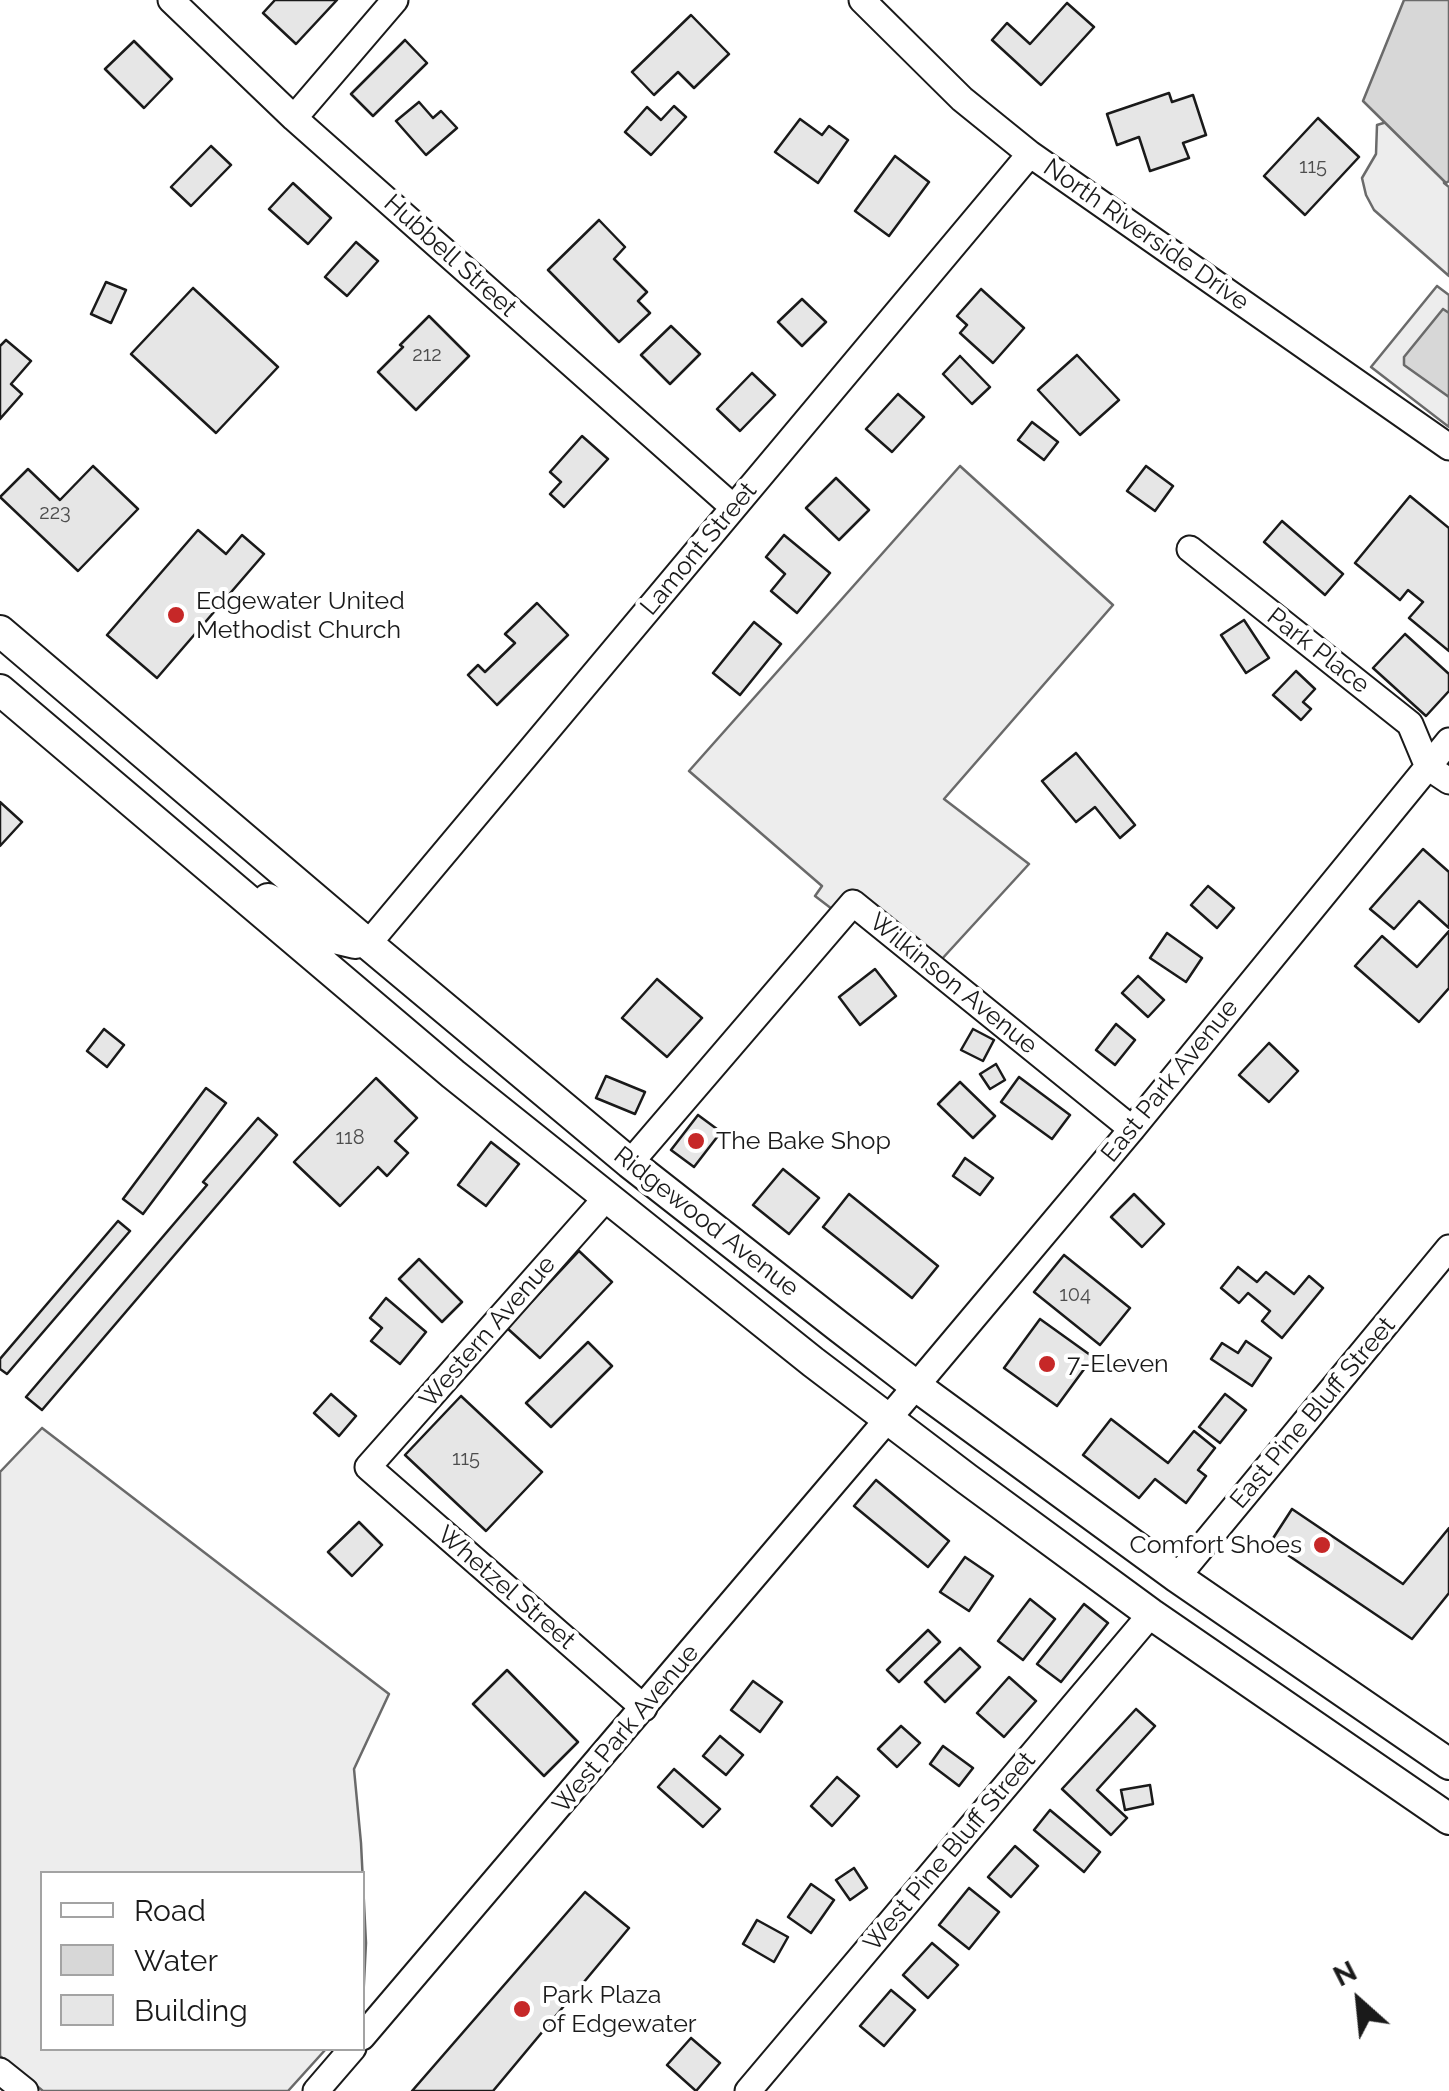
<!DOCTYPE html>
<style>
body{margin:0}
#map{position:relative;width:1449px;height:2091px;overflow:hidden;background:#fff;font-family:Raleway,sans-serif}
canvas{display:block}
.legend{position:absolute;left:40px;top:1871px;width:325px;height:180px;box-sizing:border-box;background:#fff;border:2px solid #a3a3a3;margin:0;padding:12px 18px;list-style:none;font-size:30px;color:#1a1a1a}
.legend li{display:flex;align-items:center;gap:20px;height:50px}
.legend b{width:50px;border:2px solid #a3a3a3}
.north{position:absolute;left:1309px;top:1951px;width:100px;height:100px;-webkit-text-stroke:8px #fff;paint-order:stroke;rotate:333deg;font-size:28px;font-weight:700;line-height:40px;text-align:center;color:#1a1a1a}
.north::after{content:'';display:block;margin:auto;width:35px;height:45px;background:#1a1a1a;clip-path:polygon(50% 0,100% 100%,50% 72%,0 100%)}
</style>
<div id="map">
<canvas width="1449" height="2091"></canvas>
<ul class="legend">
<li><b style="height:12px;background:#fff"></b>Road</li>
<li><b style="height:28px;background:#d7d7d7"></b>Water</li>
<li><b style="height:28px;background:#e6e6e6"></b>Building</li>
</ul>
<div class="north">N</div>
</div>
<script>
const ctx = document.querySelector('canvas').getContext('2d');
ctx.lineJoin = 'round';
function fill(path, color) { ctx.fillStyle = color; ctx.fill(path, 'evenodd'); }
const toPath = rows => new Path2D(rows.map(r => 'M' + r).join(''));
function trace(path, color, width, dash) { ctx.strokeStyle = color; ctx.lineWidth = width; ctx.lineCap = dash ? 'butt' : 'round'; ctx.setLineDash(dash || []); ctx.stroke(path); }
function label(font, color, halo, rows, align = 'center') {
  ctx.font = font + ' Raleway,sans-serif'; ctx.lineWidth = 8; ctx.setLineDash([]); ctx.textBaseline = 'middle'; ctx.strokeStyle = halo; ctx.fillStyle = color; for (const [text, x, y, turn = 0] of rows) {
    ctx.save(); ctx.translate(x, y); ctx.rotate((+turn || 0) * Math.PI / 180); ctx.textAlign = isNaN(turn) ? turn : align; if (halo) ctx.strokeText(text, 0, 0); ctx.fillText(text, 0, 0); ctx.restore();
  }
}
const built = toPath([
 [1390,121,1446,165,1444,183,1449,187,1449,276,1374,210,1366,195,1362,178,1376,154,1377,125,1390,121],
 [1437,286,1449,295,1449,427,1371,367,1437,286],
 [960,466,1113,605,944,799,1029,864,941,960,859,894,844,895,832,909,815,896,822,886,689,771,960,466],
 [42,1428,389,1694,354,1769,361,1843,366,1943,363,2002,362,1874,42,1874,42,2048,326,2049,288,2091,43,2091,0,2056,0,1472,42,1428]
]);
const water = toPath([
 [1404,0,1449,0,1449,181,1446,183,1363,101,1404,0],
 [1443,309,1449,313,1449,397,1404,365,1404,357,1443,309]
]);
const building = toPath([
 [275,0,337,0,296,44,263,13,275,0],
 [1067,3,1094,27,1041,85,992,40,1007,23,1030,44,1067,3],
 [691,15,729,54,694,88,678,72,654,95,632,72,691,15],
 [405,40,427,63,373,116,351,94,405,40],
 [134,41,172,79,144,108,105,69,134,41],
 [1169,93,1172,102,1193,95,1206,135,1183,143,1189,158,1150,171,1139,137,1117,145,1107,114,1169,93],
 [419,102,433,118,441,111,457,128,426,155,396,121,419,102],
 [674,106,686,117,651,155,625,132,647,107,661,120,674,106],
 [1318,118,1359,157,1305,215,1264,176,1318,118],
 [800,119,822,135,829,126,848,140,818,183,775,152,800,119],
 [211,146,231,165,191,206,171,187,211,146],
 [895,156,929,182,889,236,855,211,895,156],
 [293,183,331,218,308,244,269,209,293,183],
 [599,220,625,247,614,259,647,292,638,301,650,313,619,342,548,270,599,220],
 [356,242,378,261,347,296,325,277,356,242],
 [106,282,126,290,111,323,91,314,106,282],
 [193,288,278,367,216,433,131,354,193,288],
 [981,289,1024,328,993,363,960,333,967,325,957,316,981,289],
 [802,299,826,322,802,346,778,322,802,299],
 [429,316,469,356,416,410,378,372,403,347,400,345,429,316],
 [671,326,700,354,670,384,641,355,671,326],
 [6,340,31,361,11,384,22,394,0,419,0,346,6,340],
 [1077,355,1119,400,1080,435,1038,390,1077,355],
 [960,356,990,387,972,404,943,374,960,356],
 [752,373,775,395,740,431,717,409,752,373],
 [898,394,924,417,892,452,866,429,898,394],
 [1032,422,1058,442,1044,460,1018,440,1032,422],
 [582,436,608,459,564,507,550,494,561,482,550,472,582,436],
 [93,466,138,509,78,571,0,497,28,469,60,500,93,466],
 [1146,466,1173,486,1155,511,1127,491,1146,466],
 [836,478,869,510,839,540,806,508,836,478],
 [1410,496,1449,528,1449,651,1409,618,1423,602,1408,590,1400,600,1355,563,1410,496],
 [1282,521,1343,574,1325,595,1264,542,1282,521],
 [198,530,226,554,242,535,264,554,157,678,107,635,198,530],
 [784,535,830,573,797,613,771,591,785,574,766,557,784,535],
 [537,603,568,635,497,705,468,675,478,665,485,672,515,643,505,634,537,603],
 [1244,620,1269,658,1246,673,1221,635,1244,620],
 [754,622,781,644,740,695,713,673,754,622],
 [1405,634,1449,674,1449,691,1426,716,1373,668,1405,634],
 [1296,671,1315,689,1303,702,1311,709,1301,720,1273,695,1296,671],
 [1076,753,1135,825,1120,838,1095,807,1076,822,1042,781,1076,753],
 [0,802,22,822,0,846,0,802],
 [1423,849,1449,872,1449,928,1419,901,1394,929,1370,909,1423,849],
 [1208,886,1234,908,1217,928,1191,905,1208,886],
 [1449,931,1449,988,1419,1022,1355,966,1382,936,1417,967,1449,931],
 [1167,933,1202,958,1186,982,1150,958,1167,933],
 [875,969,896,996,860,1025,839,997,875,969],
 [1138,976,1164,1000,1148,1017,1122,993,1138,976],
 [657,979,702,1018,667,1057,622,1018,657,979],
 [1116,1024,1135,1040,1115,1065,1096,1050,1116,1024],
 [104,1029,124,1045,107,1067,87,1051,104,1029],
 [973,1029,994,1040,983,1061,961,1050,973,1029],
 [1269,1043,1298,1071,1269,1102,1239,1075,1269,1043],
 [996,1064,1005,1080,990,1089,980,1074,996,1064],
 [606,1076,645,1092,635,1114,596,1098,606,1076],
 [1019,1077,1070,1115,1052,1139,1001,1102,1019,1077],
 [376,1078,417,1118,395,1141,408,1153,387,1176,378,1167,340,1206,294,1162,376,1078],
 [960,1082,995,1116,973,1138,938,1104,960,1082],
 [206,1088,226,1103,143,1214,123,1199,206,1088],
 [698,1115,721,1132,694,1167,671,1150,698,1115],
 [258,1118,277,1135,42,1410,26,1397,207,1185,203,1182,258,1118],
 [491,1142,519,1164,486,1206,458,1185,491,1142],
 [965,1158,993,1178,980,1195,953,1176,965,1158],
 [783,1169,819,1198,789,1234,753,1205,783,1169],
 [849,1194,938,1266,912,1298,823,1227,849,1194],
 [1134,1194,1164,1224,1142,1247,1111,1217,1134,1194],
 [118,1221,130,1231,7,1374,0,1369,0,1359,118,1221],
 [579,1251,612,1282,540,1358,507,1328,579,1251],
 [1064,1255,1130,1308,1100,1345,1034,1292,1064,1255],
 [419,1259,462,1302,442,1322,399,1279,419,1259],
 [1238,1267,1257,1282,1266,1272,1294,1294,1309,1276,1323,1288,1282,1338,1262,1321,1270,1311,1248,1293,1239,1303,1221,1288,1238,1267],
 [386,1298,426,1332,400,1364,371,1341,382,1328,370,1318,386,1298],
 [1040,1319,1093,1357,1057,1406,1004,1368,1040,1319],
 [1246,1341,1271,1358,1252,1386,1211,1359,1222,1343,1238,1353,1246,1341],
 [588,1342,612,1366,551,1427,526,1403,588,1342],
 [331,1394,356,1416,339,1436,314,1413,331,1394],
 [1225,1394,1246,1410,1220,1443,1199,1427,1225,1394],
 [461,1396,542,1472,486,1531,405,1455,461,1396],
 [1111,1419,1168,1463,1194,1431,1215,1448,1198,1470,1206,1476,1186,1503,1155,1479,1139,1498,1083,1455,1111,1419],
 [876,1480,949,1541,928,1567,854,1506,876,1480],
 [1292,1509,1403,1584,1449,1528,1449,1593,1412,1639,1270,1543,1292,1509],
 [359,1522,382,1545,352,1576,328,1552,359,1522],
 [965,1557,993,1576,969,1611,940,1592,965,1557],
 [1030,1599,1055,1619,1023,1660,998,1641,1030,1599],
 [1084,1604,1108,1623,1061,1682,1037,1664,1084,1604],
 [928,1630,940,1642,899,1682,887,1670,928,1630],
 [960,1648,980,1667,945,1702,925,1682,960,1648],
 [507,1670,578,1742,544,1776,473,1704,507,1670],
 [1009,1677,1036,1701,1004,1737,977,1713,1009,1677],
 [753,1681,782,1702,760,1732,731,1710,753,1681],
 [1136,1709,1155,1726,1097,1790,1127,1818,1111,1835,1062,1789,1136,1709],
 [901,1726,920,1743,897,1767,878,1749,901,1726],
 [720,1736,743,1755,726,1775,703,1756,720,1736],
 [943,1746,973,1768,959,1786,930,1764,943,1746],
 [674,1769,720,1809,703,1827,658,1787,674,1769],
 [837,1777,859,1796,832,1826,811,1806,837,1777],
 [1150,1785,1153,1804,1125,1810,1121,1790,1150,1785],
 [1050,1810,1100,1852,1084,1872,1034,1830,1050,1810],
 [1015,1846,1038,1866,1011,1897,988,1877,1015,1846],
 [854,1868,867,1888,850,1900,836,1880,854,1868],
 [811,1884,834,1900,811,1933,788,1917,811,1884],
 [969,1888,999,1912,969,1949,939,1925,969,1888],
 [585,1892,629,1928,493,2091,412,2091,585,1892],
 [757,1920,788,1937,774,1962,743,1944,757,1920],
 [932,1943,958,1965,928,1998,903,1975,932,1943],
 [891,1990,915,2010,884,2046,860,2026,891,1990],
 [691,2038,720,2063,696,2091,667,2065,691,2038]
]);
const minor = toPath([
 [171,0,294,118,733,507],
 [862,0,962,99,1030,154,1449,447],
 [294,118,395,0],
 [1190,549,1410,724,1428,767,1449,781],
 [368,944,1030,154],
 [630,1163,853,903,1132,1129],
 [607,1197,368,1467,644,1708],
 [1177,1577,1449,1248],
 [362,2037,916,1386,1132,1129,1449,741],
 [0,2071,25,2091],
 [316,2091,353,2048],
 [748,2091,1151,1614]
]);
const major = toPath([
 [0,631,368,944,630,1163,838,1326,916,1386,1177,1577,1449,1764],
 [0,690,453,1074,813,1362,967,1479,1151,1614,1449,1819],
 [268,899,334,938,355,943]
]);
const markers = [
 [176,615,10,"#c62828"],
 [696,1141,10,"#c62828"],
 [1047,1364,10,"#c62828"],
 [1322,1545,10,"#c62828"],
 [522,2009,10,"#c62828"]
];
const numberNames = [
 ["115",1313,167],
 ["212",427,355],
 ["223",55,513],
 ["118",350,1138],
 ["104",1075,1295],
 ["115",466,1459]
];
const streetNames = [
 ["North Riverside Drive",1146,235,35],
 ["Hubbell Street",450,256,42],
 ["Lamont Street",699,549,-50],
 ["Park Place",1318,651,38],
 ["Wilkinson Avenue",953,984,39],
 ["East Park Avenue",1170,1081,-51],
 ["Ridgewood Avenue",706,1222,38],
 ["Western Avenue",488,1332,-49],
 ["East Pine Bluff Street",1313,1413,-50],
 ["Whetzel Street",506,1588,41],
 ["West Park Avenue",626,1729,-50],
 ["West Pine Bluff Street",950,1852,-50]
];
const poiNames = [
 ["Edgewater United",196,601],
 ["Methodist Church",196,630],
 ["The Bake Shop",716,1141],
 ["7-Eleven",1067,1364],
 ["Comfort Shoes",1302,1545,"right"],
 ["Park Plaza",542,1995],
 ["of Edgewater",542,2024]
];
fill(built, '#ededed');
trace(built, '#6a6a6a', 2.5);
fill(water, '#d7d7d7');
trace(water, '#6a6a6a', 2.5);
fill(building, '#e6e6e6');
trace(building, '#1a1a1a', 2.5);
trace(minor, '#1a1a1a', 29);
trace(major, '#1a1a1a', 34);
trace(minor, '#fff', 25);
trace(major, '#fff', 30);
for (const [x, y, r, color] of markers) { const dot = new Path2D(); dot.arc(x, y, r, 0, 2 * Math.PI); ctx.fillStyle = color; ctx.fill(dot); trace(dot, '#fff', 4); }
label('20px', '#4d4d4d', null, numberNames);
label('25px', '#1a1a1a', '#fff', streetNames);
label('25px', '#1a1a1a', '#fff', poiNames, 'left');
</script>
